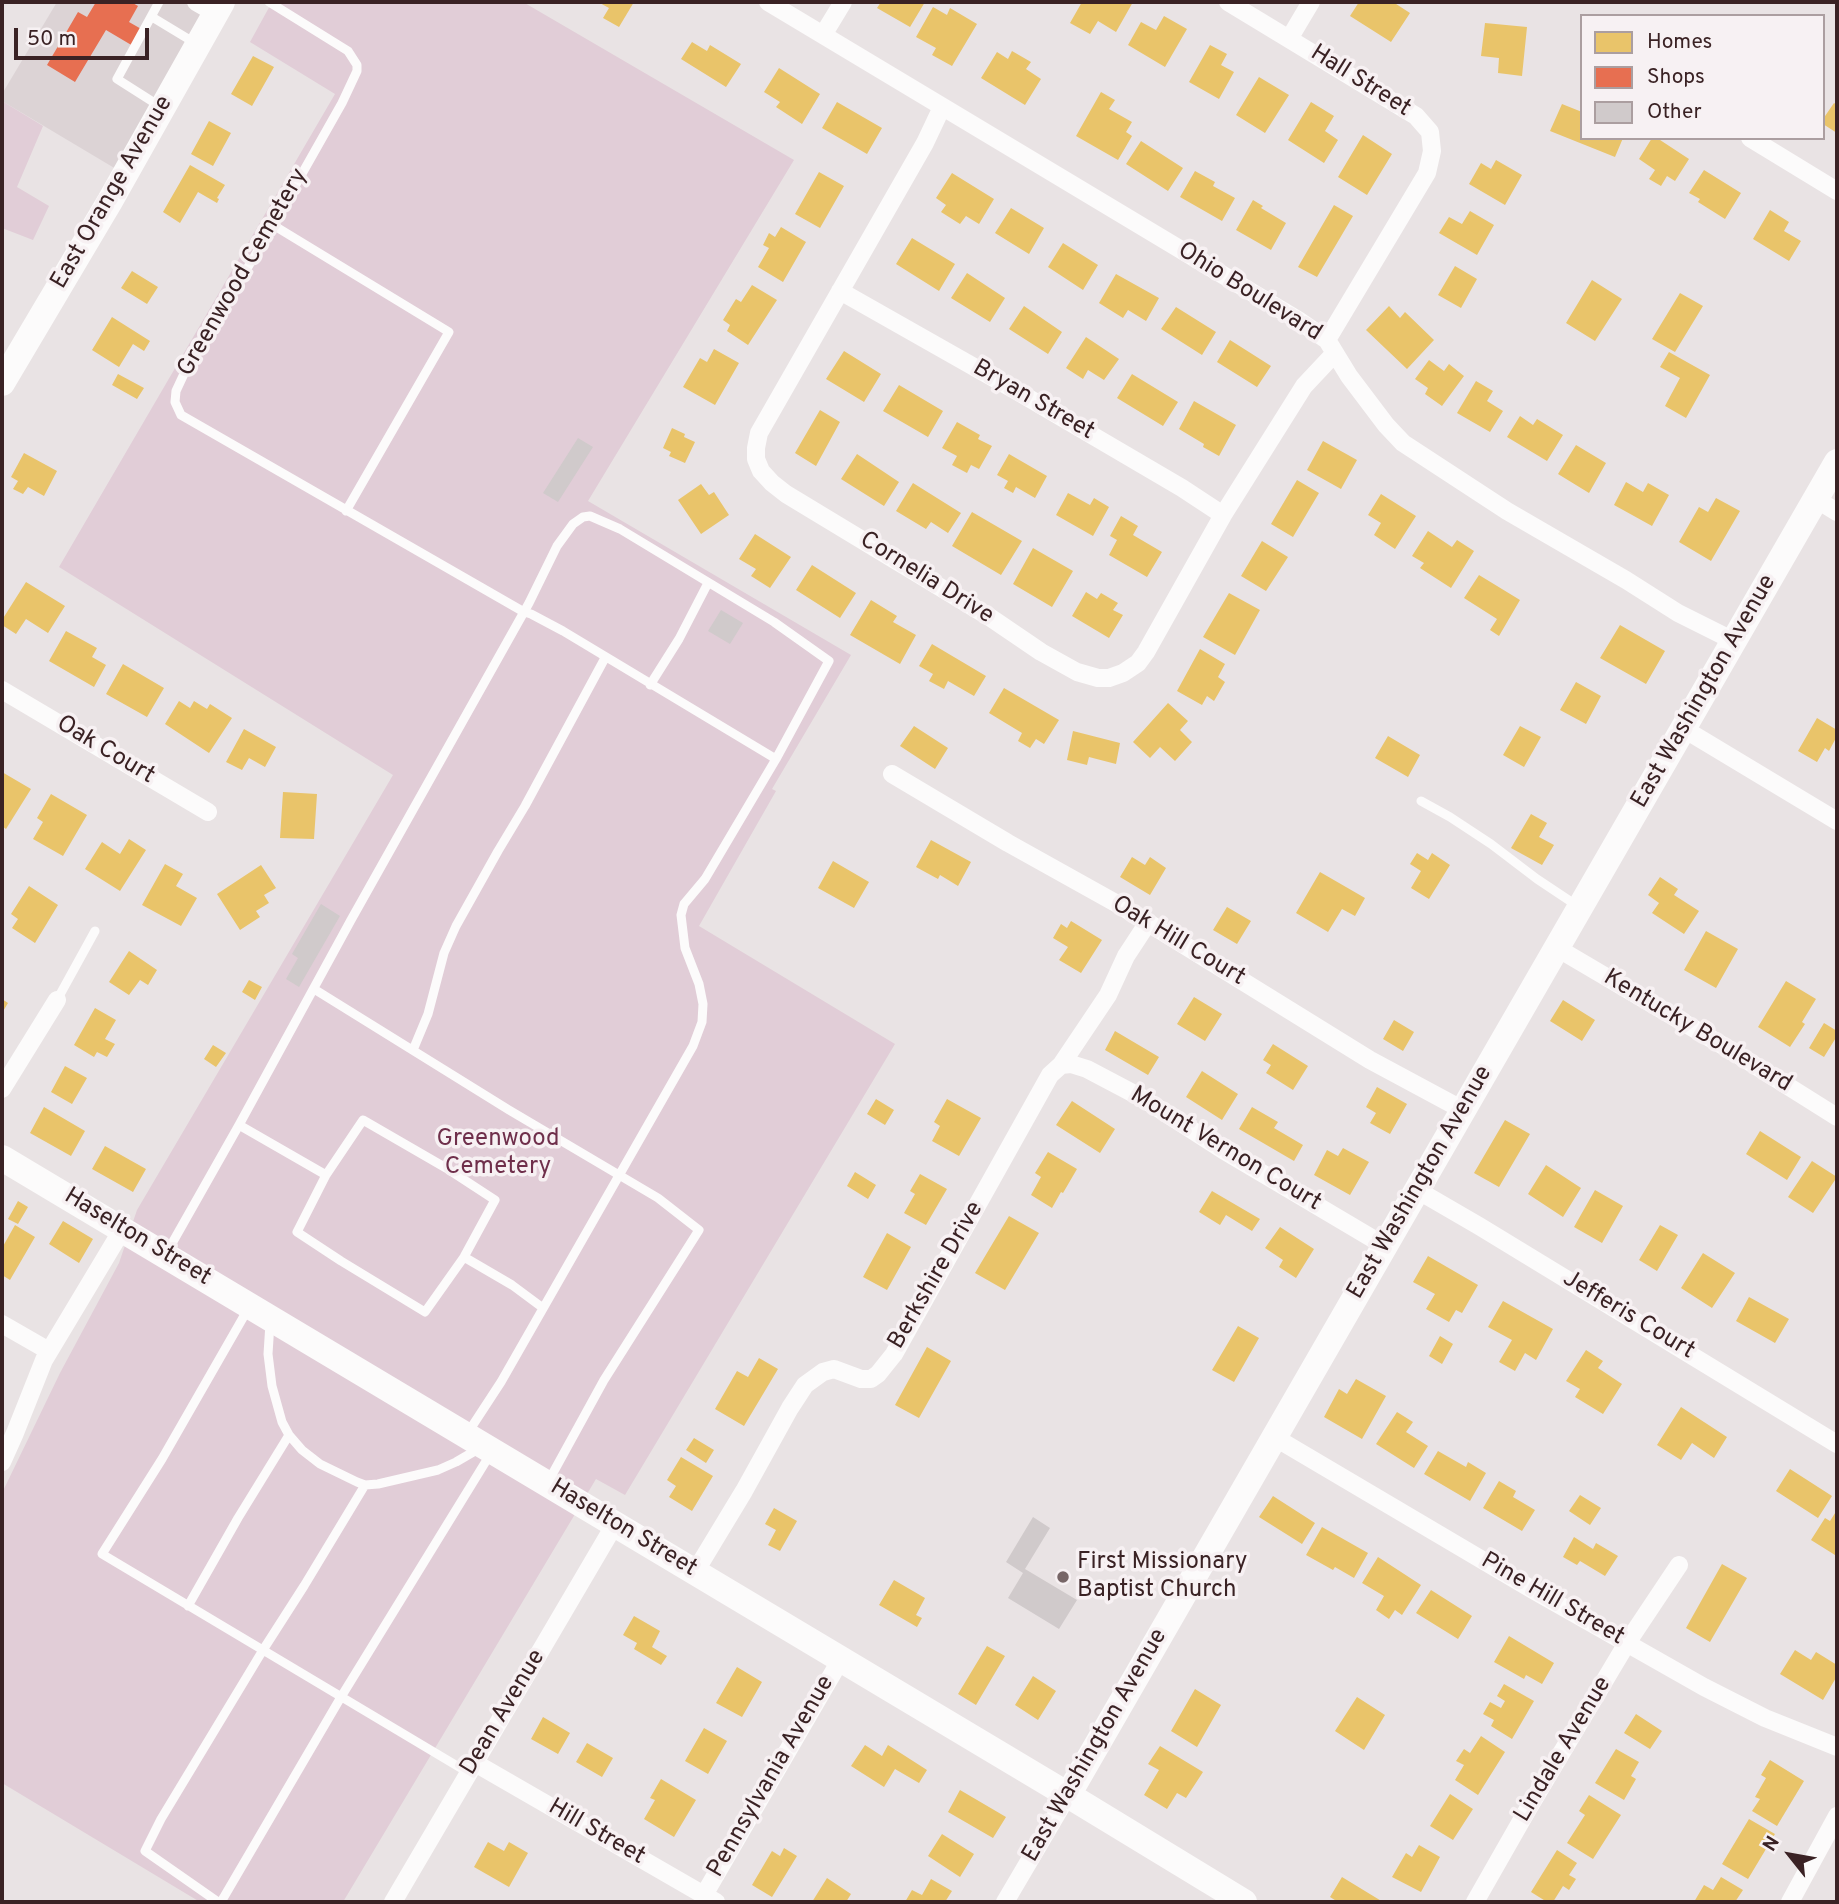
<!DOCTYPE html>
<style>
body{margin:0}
#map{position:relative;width:1839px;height:1904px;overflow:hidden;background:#e9e3e4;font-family:Overpass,sans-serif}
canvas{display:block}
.frame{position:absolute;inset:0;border:4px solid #3a2224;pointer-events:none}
.legend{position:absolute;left:1580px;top:14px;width:245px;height:126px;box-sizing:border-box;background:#f7f1f3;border:2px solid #ab9ea0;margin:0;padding:9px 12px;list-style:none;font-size:21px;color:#3a2224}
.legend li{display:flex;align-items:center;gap:14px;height:35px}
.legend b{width:35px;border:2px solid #ab9ea0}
.north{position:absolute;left:1755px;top:1820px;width:70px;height:70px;-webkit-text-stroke:5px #f7f1f3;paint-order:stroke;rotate:301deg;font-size:19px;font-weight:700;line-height:28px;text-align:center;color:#3a2224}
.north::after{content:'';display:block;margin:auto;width:24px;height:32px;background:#3a2224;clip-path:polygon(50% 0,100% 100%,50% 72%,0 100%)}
.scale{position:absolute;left:14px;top:28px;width:135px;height:32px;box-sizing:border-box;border:4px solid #3a2224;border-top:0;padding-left:9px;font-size:21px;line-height:24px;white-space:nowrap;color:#3a2224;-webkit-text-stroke:5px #f7f1f3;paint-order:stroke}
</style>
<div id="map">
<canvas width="1839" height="1904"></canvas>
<div class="frame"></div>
<ul class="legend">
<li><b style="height:19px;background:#e9c46a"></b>Homes</li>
<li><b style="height:19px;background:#e76f51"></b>Shops</li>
<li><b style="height:19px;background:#d0cacb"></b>Other</li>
</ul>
<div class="north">N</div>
<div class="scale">50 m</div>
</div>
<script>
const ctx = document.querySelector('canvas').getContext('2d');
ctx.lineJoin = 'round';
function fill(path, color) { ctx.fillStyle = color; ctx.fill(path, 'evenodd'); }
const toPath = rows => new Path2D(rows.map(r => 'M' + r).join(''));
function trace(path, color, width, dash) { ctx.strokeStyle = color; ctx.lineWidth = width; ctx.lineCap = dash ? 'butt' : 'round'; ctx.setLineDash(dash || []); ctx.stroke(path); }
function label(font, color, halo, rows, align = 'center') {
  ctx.font = font + ' Overpass,sans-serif'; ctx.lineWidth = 7; ctx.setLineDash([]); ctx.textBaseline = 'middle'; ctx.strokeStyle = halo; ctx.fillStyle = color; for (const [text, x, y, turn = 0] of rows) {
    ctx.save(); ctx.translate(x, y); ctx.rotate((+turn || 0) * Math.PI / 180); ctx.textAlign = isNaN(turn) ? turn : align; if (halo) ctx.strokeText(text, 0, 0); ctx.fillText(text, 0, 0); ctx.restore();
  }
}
const built = toPath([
 [57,2,210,2,116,169,2,101,2,94]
]);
const green = toPath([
 [272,2,523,2,794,160,588,501,851,655,772,789,776,791,699,926,895,1044,625,1495,596,1479,343,1902,200,1902,2,1783,2,1493,60,1373,119,1263,137,1210,393,775,59,567,335,94,250,42],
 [2,101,43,126,17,187,49,206,33,240,2,228]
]);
const homes = toPath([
 [598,2,634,2,619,27,603,18,609,8],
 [881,2,925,2,910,27,877,8],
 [1082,2,1133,2,1116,32,1098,21,1090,34,1070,23],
 [1359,2,1393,2,1410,13,1391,42,1350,16],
 [933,7,947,15,950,8,977,24,952,66,932,55,936,48,916,37],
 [1164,16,1187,29,1165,67,1128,45,1141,22,1156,30],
 [1485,23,1527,27,1522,76,1498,73,1499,58,1481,56],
 [692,42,707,51,710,45,741,64,726,87,681,59],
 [1210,45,1227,54,1221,65,1234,72,1219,99,1189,82],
 [1012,51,1031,62,1026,69,1041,79,1025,105,981,78,997,52,1008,59],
 [253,56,274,67,252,106,231,94],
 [779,68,820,94,802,124,776,107,780,102,764,92],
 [1259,77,1289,95,1265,133,1236,115],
 [1101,92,1115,100,1109,109,1132,122,1126,132,1132,136,1118,160,1076,136],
 [837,102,882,128,867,154,822,128],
 [1311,102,1334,116,1325,131,1338,140,1324,163,1288,140],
 [1834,103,1837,105,1837,133,1823,124,1823,119],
 [1562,104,1582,112,1582,138,1623,138,1615,157,1550,131],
 [209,121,231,133,213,166,191,154],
 [1363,135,1392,154,1367,195,1338,177],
 [1652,138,1657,138,1689,159,1675,181,1667,176,1661,186,1649,179,1655,170,1639,159],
 [1141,141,1183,168,1168,191,1126,164],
 [1496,160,1522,175,1505,205,1469,184,1481,163,1491,169],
 [190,165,225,185,217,198,219,199,217,203,198,192,180,223,163,212],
 [1704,170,1741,193,1725,219,1698,202,1700,199,1689,193],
 [1195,171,1215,182,1213,186,1235,198,1222,221,1180,197],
 [819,172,844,186,820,228,795,214],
 [952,173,994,199,979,224,966,216,960,224,941,212,946,205,936,198],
 [1253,200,1263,206,1261,208,1286,223,1271,250,1236,230],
 [1334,205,1353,216,1317,277,1298,267],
 [1011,208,1044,228,1029,254,995,233],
 [1770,210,1789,222,1784,231,1801,241,1789,261,1753,239],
 [1470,211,1494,225,1477,255,1439,233,1449,217,1462,224],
 [781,227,806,242,783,282,758,267,769,248,763,245,769,233,775,237],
 [912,238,955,264,939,291,896,264],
 [1063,243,1098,265,1083,290,1048,267],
 [1455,266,1477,279,1461,308,1438,295],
 [132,271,158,287,147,304,121,288],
 [967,273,1005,298,990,322,951,298],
 [1116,274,1159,298,1146,321,1128,310,1123,318,1099,303],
 [1592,280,1622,299,1595,341,1566,323],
 [752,285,777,300,748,345,727,331,730,325,723,320,736,299,741,302],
 [1680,293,1703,306,1675,352,1652,339],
 [1024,306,1062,332,1048,354,1009,329],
 [1389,306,1400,318,1405,312,1434,340,1407,369,1366,330],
 [1176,307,1216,332,1202,355,1161,329],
 [112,317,150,341,144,351,133,344,119,367,92,350],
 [1086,337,1119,359,1104,380,1088,370,1083,379,1066,368],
 [1230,340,1271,366,1257,387,1217,362],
 [714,349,739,363,715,405,683,387,700,358,707,362],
 [844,351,881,374,864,402,826,379],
 [1669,352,1710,375,1686,418,1665,406,1680,378,1660,367],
 [1429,360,1444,371,1449,364,1464,376,1442,406,1425,394,1428,388,1415,379],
 [118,374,144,388,137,399,112,385],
 [1132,374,1178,402,1163,426,1117,398],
 [1476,381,1493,391,1487,401,1503,411,1490,432,1457,413],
 [899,385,943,411,928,437,883,411],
 [1194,401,1236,425,1219,456,1203,447,1204,444,1179,429],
 [820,410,840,422,816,466,795,453],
 [1520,416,1533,425,1537,419,1563,435,1547,461,1507,437],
 [957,422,980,435,978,439,992,446,979,469,971,465,967,473,952,465,957,456,942,448],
 [672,428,685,434,684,437,695,442,685,463,669,456,671,452,663,448],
 [1323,441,1357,460,1341,489,1307,470],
 [1576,445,1606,463,1589,493,1558,474],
 [24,453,57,471,44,496,28,487,23,494,13,489,18,481,11,477],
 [857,454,899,482,884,506,841,479],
 [1009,454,1047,476,1035,498,1016,487,1013,493,1004,488,1008,481,997,475],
 [1297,480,1319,493,1293,537,1271,524],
 [1626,482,1643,492,1648,483,1669,495,1652,526,1614,505],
 [913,483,961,513,948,533,931,522,926,529,896,511],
 [701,484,709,495,714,492,729,515,701,534,678,500],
 [1068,493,1090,505,1094,498,1109,507,1093,536,1056,515],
 [1381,494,1416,516,1395,549,1374,535,1381,523,1368,515],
 [1716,498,1740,511,1711,561,1679,542,1699,507,1708,512],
 [972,512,1022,541,1001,575,952,546],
 [1121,516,1138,526,1133,535,1162,552,1147,577,1109,555,1117,540,1110,536],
 [1428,531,1452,547,1457,540,1474,551,1451,588,1420,568,1424,563,1412,556],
 [755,534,791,557,770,588,751,576,756,569,739,559],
 [1262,541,1288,557,1266,591,1241,576],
 [1033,548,1073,571,1052,607,1013,584],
 [812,565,856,593,840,618,796,590],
 [1479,575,1520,600,1499,636,1490,630,1497,619,1464,598],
 [26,582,65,606,48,633,26,619,16,634,2,625,2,620],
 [1086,592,1097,599,1101,593,1118,603,1113,610,1123,615,1109,638,1072,616],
 [1229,593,1260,610,1235,655,1203,637],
 [871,600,897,616,893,622,916,635,900,664,850,635],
 [1620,625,1665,651,1646,684,1600,658],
 [66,631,97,648,92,657,106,665,94,687,49,661],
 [932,644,986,676,974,696,948,681,944,689,929,681,933,674,919,666],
 [1200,649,1225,664,1218,677,1225,682,1214,701,1207,696,1202,705,1177,691],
 [123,664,164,688,147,717,106,694],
 [1576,682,1601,696,1586,724,1560,710],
 [1004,688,1059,720,1044,744,1036,739,1030,748,1018,741,1022,733,989,713],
 [179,701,190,708,194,701,207,709,210,704,232,718,209,753,165,724],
 [1168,703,1188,721,1180,730,1192,742,1175,761,1160,747,1150,758,1133,742],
 [1817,718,1837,730,1837,736,1829,751,1825,748,1817,762,1798,751],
 [914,726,948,748,935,769,900,746],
 [1520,726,1541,737,1524,767,1503,755],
 [244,729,276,747,265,767,249,758,242,770,226,762],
 [1073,731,1120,743,1116,764,1089,757,1087,765,1067,760],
 [1388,736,1420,755,1408,777,1375,758],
 [2,772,31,789,6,829,2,826],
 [283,792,317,794,314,839,280,838],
 [51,794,87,815,63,856,33,839,43,822,37,818],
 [1531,814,1547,823,1539,837,1554,845,1542,865,1511,848],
 [129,839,146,850,120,891,85,869,102,842,120,854],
 [931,840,971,862,958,886,940,875,938,879,916,867],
 [1417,853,1428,860,1432,853,1450,865,1429,899,1411,888,1421,871,1410,864],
 [1132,857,1145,865,1150,857,1166,868,1150,895,1120,877],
 [833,861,869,882,854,908,818,888],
 [165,864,183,874,176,886,197,898,181,926,142,905],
 [261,865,276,888,264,895,269,903,256,911,260,917,240,930,217,894],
 [1320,872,1365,898,1355,916,1342,909,1328,932,1296,913],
 [1660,877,1678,889,1674,895,1699,911,1684,934,1652,913,1659,903,1648,895],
 [29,886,58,905,35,943,12,928,18,919,11,914],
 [1227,907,1251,921,1237,944,1213,930],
 [1071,921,1102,940,1081,973,1059,960,1068,947,1053,938,1061,924,1067,928],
 [1706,931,1738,949,1716,988,1684,970],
 [129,951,157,970,148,985,140,980,129,995,109,982],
 [249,980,262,987,255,1000,242,992],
 [1786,981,1816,999,1802,1022,1805,1024,1790,1047,1758,1027],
 [1194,997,1222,1014,1205,1041,1177,1024],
 [2,999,8,1003,2,1013],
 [1563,1000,1595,1020,1582,1041,1550,1021],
 [95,1008,116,1020,105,1039,115,1044,107,1057,97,1052,94,1057,74,1045],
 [1394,1020,1414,1032,1403,1051,1383,1039],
 [1824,1023,1837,1031,1837,1036,1824,1057,1809,1048],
 [1115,1031,1159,1057,1148,1075,1105,1050],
 [1273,1044,1308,1066,1293,1090,1266,1073,1271,1065,1263,1060],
 [213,1045,226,1053,216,1067,204,1059],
 [65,1066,87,1078,72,1104,51,1092],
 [1202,1071,1238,1094,1222,1120,1186,1097],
 [1377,1087,1407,1104,1390,1134,1370,1123,1376,1113,1366,1107],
 [876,1099,894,1110,885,1125,867,1114],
 [947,1099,981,1118,959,1156,932,1141,940,1126,934,1122],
 [1072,1101,1115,1129,1100,1153,1056,1125],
 [44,1107,85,1131,71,1156,30,1133],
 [1252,1107,1278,1122,1274,1128,1303,1145,1294,1161,1239,1129],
 [1505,1120,1530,1134,1499,1187,1474,1173],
 [1760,1131,1801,1157,1787,1180,1746,1154],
 [105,1146,146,1169,133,1192,92,1169],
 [1343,1148,1369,1162,1350,1195,1314,1175,1327,1150,1338,1156],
 [1048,1152,1077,1169,1063,1193,1061,1192,1052,1208,1031,1195,1041,1177,1035,1173],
 [1812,1161,1837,1177,1813,1213,1788,1197],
 [1546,1165,1581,1188,1563,1217,1528,1194],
 [855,1172,876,1185,868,1199,847,1186],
 [920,1174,947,1189,926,1225,904,1213,915,1194,910,1191],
 [1595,1190,1623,1206,1602,1243,1574,1227],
 [1212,1191,1260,1219,1252,1231,1226,1215,1220,1225,1199,1212],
 [18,1201,28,1207,18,1224,8,1219],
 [1009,1216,1039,1233,1005,1290,975,1273],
 [63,1221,93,1239,79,1263,49,1244],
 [15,1225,35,1237,10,1280,2,1275,2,1248],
 [1660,1225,1678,1235,1657,1271,1639,1260],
 [1280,1227,1314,1249,1296,1278,1279,1267,1283,1260,1265,1248],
 [887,1233,911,1247,887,1290,863,1277],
 [1703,1253,1735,1273,1712,1308,1681,1288],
 [1428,1256,1478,1285,1462,1313,1456,1310,1449,1322,1426,1309,1435,1294,1413,1282],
 [1749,1297,1789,1319,1775,1343,1736,1321],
 [1503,1301,1553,1329,1536,1360,1525,1353,1515,1371,1499,1362,1512,1340,1488,1327],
 [1238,1326,1259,1338,1234,1382,1212,1370],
 [1440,1336,1453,1344,1442,1364,1429,1356],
 [927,1347,951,1361,919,1418,895,1405],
 [1586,1350,1603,1361,1598,1368,1622,1384,1603,1414,1575,1397,1580,1389,1566,1381],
 [759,1358,778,1369,744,1426,715,1409,737,1371,748,1377],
 [1356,1379,1386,1396,1362,1439,1324,1417,1339,1389,1347,1394],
 [1681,1407,1727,1437,1714,1458,1692,1443,1681,1460,1657,1445],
 [1397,1412,1413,1422,1406,1432,1428,1446,1414,1468,1376,1444],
 [694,1438,714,1450,706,1463,686,1450],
 [1438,1451,1466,1467,1468,1462,1486,1473,1470,1501,1424,1474],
 [681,1457,713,1476,692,1511,669,1497,676,1486,667,1480],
 [1790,1469,1832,1496,1818,1518,1776,1491],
 [1499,1481,1516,1491,1513,1497,1535,1510,1522,1531,1483,1508],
 [1580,1495,1601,1508,1590,1525,1569,1511],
 [1273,1496,1315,1523,1302,1544,1259,1517],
 [774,1508,797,1521,780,1551,768,1545,776,1530,765,1524],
 [1837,1510,1837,1551,1835,1555,1811,1540,1825,1518,1830,1521],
 [1322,1527,1368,1553,1354,1578,1335,1567,1333,1570,1306,1555],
 [1574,1537,1593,1549,1596,1543,1618,1556,1605,1576,1580,1561,1577,1565,1563,1557],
 [1378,1557,1421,1585,1402,1615,1395,1610,1389,1619,1376,1610,1384,1596,1362,1583],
 [1722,1564,1747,1578,1710,1642,1686,1628],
 [894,1580,925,1598,916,1615,922,1618,917,1627,879,1605],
 [1431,1590,1472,1616,1458,1639,1416,1613],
 [634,1616,660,1631,652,1647,667,1656,661,1665,634,1649,637,1643,623,1635],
 [1509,1636,1554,1663,1542,1684,1526,1675,1524,1679,1494,1662],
 [987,1646,1005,1656,976,1705,958,1694],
 [1795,1650,1811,1660,1816,1652,1837,1665,1837,1676,1823,1700,1780,1674],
 [737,1667,762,1682,742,1717,716,1703],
 [1033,1676,1056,1691,1038,1720,1015,1705],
 [1504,1684,1534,1701,1512,1739,1491,1726,1494,1720,1483,1714,1490,1702,1501,1708,1505,1701,1497,1696],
 [1195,1689,1221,1705,1197,1747,1171,1731],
 [1357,1697,1385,1715,1364,1750,1335,1731],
 [1636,1714,1662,1731,1650,1749,1624,1733],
 [543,1717,570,1733,558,1754,531,1739],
 [704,1728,727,1741,708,1774,685,1761],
 [1481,1736,1505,1752,1478,1795,1455,1780,1464,1765,1456,1761,1464,1749,1470,1753],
 [587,1743,613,1758,602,1777,576,1762],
 [865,1745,882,1756,888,1745,927,1770,919,1783,895,1769,884,1787,851,1766],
 [1160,1746,1203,1772,1186,1798,1177,1793,1167,1809,1144,1795,1159,1770,1148,1764],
 [1616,1749,1639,1762,1631,1776,1636,1779,1624,1800,1595,1783],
 [1770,1760,1804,1781,1777,1826,1752,1811,1760,1799,1755,1797,1766,1778,1761,1775],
 [661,1779,696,1800,674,1837,644,1819,655,1800,650,1798],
 [960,1790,1006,1817,993,1838,948,1812],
 [1450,1794,1473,1809,1453,1840,1430,1826],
 [1589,1795,1621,1815,1593,1859,1567,1843,1585,1815,1579,1811],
 [1749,1819,1775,1834,1748,1879,1722,1864],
 [942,1834,974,1854,960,1877,928,1856],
 [488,1842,504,1851,509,1842,528,1853,509,1887,474,1867],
 [1419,1845,1440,1857,1421,1892,1392,1877,1406,1853,1412,1857],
 [784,1848,797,1856,772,1897,752,1885,772,1851,780,1856],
 [1557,1850,1577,1863,1569,1875,1576,1879,1569,1890,1563,1886,1553,1902,1547,1902,1531,1892],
 [1342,1877,1383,1902,1338,1902,1330,1897],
 [1721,1877,1743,1890,1735,1902,1694,1902,1704,1885,1713,1890],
 [827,1878,851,1894,846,1902,812,1902],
 [931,1879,952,1891,945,1902,905,1902,912,1890,922,1895]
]);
const shops = toPath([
 [96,2,131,2,138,6,129,22,143,30,133,46,106,30,75,82,47,65,78,12,87,17]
]);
const building = toPath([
 [578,438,593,447,558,502,543,493],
 [721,610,743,623,730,644,708,631],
 [321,904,340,916,299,987,286,979,298,958,292,954],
 [1033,1517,1050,1528,1025,1569,1077,1600,1059,1629,1008,1598,1023,1573,1006,1562]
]);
const lane = toPath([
 [159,2,117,79,161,107],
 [269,2,348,51,357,65,357,71,342,103,273,225,183,376,176,391,175,402,181,415,524,612,531,614,563,631,776,759],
 [152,17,195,43],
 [273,225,449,332,346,511],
 [650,685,679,639,708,583],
 [1421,801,1450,817,1491,844,1537,879,1579,907],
 [314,989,509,1110,658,1198,699,1230,604,1380,548,1482],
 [57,1000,95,931],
 [413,1050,428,1014,444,953,456,926,498,851,525,806,605,658],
 [363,1120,446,1168,495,1200,464,1257,425,1312,341,1261,297,1232,326,1175,363,1120],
 [239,1125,326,1175],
 [166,1254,239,1125,351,920,529,603,557,546,573,524,583,517,590,516,620,529,774,622,829,661,776,759,705,879,684,904,681,915,685,948,699,984,703,1004,702,1022,693,1046,501,1382,467,1434],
 [464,1257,512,1285,543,1308],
 [248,1309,162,1459,102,1554,469,1773],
 [270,1323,268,1354,272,1386,282,1422,289,1435,302,1450,320,1464,357,1482,365,1485,378,1484,438,1470,456,1462,480,1448],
 [188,1606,238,1518,289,1435],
 [218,1902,145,1851,161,1819,263,1650,304,1586,365,1485],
 [221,1902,341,1697,491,1453]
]);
const street = toPath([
 [196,2,215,13],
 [768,2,1298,320,1327,340,1349,376,1386,425,1403,443,1507,511,1626,580,1678,613,1734,641],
 [1228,2,1416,116,1430,132,1432,151,1427,173,1327,340],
 [823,35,843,2],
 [1289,39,1311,2],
 [942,107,925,143,759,433,756,448,756,459,761,471,772,483,786,494,991,618,1041,652,1077,672,1098,678,1109,678,1123,673,1138,663,1146,652,1223,515,1304,386,1335,353],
 [1750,138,1837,191],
 [840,291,1020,393,1182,488,1223,515],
 [1816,499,1837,512],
 [2,690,208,812],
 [1684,729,1837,821],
 [892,774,1008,843,1121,906,1370,1060,1463,1110],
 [1557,948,1732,1051,1837,1117],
 [1061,1065,1071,1064,1087,1069,1142,1098,1223,1150,1385,1246],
 [2,1089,57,1000],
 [1417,1190,1479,1226,1837,1444],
 [2,1324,49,1351],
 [1274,1437,1533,1590,1704,1687,1765,1718,1837,1747],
 [2,1462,15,1433,44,1360,122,1230],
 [695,1572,744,1491,790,1408,805,1385,823,1372,834,1369,861,1379,871,1379,878,1374,894,1354,1050,1075,1061,1065,1108,995,1126,956,1147,924],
 [475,1763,716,1902],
 [704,1895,841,1659],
 [393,1902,615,1524],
 [1005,1902,1068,1795],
 [1475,1902,1528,1809,1627,1643,1679,1565],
 [1790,1902,1837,1816]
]);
const secondary = toPath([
 [2,383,110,201,222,2],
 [2,1158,1068,1795,1244,1902],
 [1068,1795,1837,462]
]);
const markers = [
 [1063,1577,7,"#776667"]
];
const streetNames = [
 ["Hall Street",1360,82,32],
 ["East Orange Avenue",113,193,-60],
 ["Greenwood Cemetery",244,273,-60],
 ["Ohio Boulevard",1249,293,32],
 ["Bryan Street",1033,401,30],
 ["Cornelia Drive",926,579,32],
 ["East Washington Avenue",1705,692,-60],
 ["Oak Court",105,751,31],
 ["Oak Hill Court",1178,942,31],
 ["Kentucky Boulevard",1697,1032,31],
 ["Mount Vernon Court",1225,1150,31],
 ["East Washington Avenue",1421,1183,-60],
 ["Haselton Street",137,1238,31],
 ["Berkshire Drive",937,1276,-60],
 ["Jefferis Court",1628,1316,31],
 ["Haselton Street",623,1529,31],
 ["Pine Hill Street",1552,1600,30],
 ["Dean Avenue",504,1713,-59],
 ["East Washington Avenue",1096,1746,-60],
 ["Lindale Avenue",1564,1750,-59],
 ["Pennsylvania Avenue",772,1777,-60],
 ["Hill Street",596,1833,30]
];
const parkNames = [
 ["Greenwood",498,1140],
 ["Cemetery",498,1168]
];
const poiNames = [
 ["First Missionary",1077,1563],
 ["Baptist Church",1077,1591]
];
fill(built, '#dcd3d5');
fill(green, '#e1cdd7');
fill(homes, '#e9c46a');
fill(shops, '#e76f51');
fill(building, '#d0cacb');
trace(lane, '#fcfbfb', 9);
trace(street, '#fcfbfb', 18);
trace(secondary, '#fcfbfb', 26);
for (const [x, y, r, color] of markers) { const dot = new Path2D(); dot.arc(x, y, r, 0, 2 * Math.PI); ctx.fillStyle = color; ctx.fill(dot); trace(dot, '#f7f1f3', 2.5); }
label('24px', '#3a2224', '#f7f1f3', streetNames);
label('24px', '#6f2f4b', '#f7f1f3', parkNames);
label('24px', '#3a2224', '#f7f1f3', poiNames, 'left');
</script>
